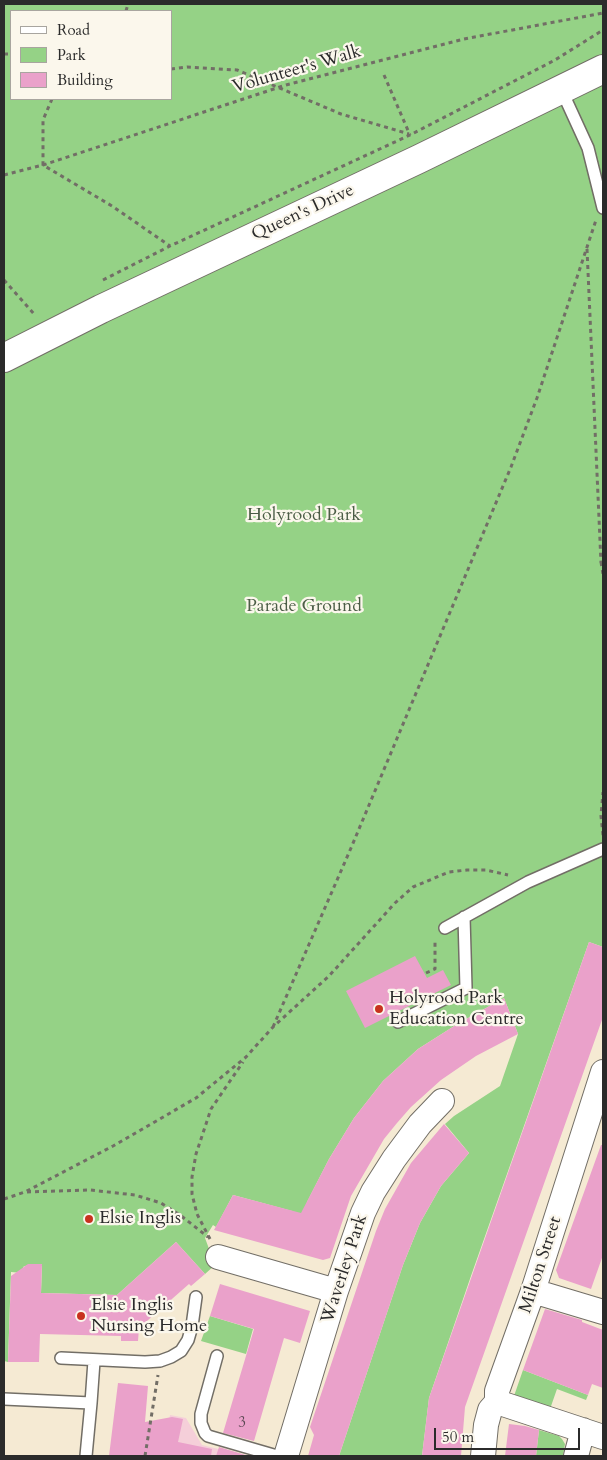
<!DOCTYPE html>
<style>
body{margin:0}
#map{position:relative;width:607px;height:1460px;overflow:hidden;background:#f5ead3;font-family:Cardo,serif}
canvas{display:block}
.frame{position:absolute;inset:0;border:5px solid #2b2b2b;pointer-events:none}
.legend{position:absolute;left:10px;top:10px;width:162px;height:90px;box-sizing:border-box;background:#fbf7ec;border:1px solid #a8a59f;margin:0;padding:6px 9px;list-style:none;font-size:15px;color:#2b2b2b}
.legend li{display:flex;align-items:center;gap:10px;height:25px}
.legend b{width:25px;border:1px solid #a8a59f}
.scale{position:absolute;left:434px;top:1428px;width:146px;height:22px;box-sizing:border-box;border:2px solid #2b2b2b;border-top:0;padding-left:6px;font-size:15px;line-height:18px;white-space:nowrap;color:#2b2b2b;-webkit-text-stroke:4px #fbf7ec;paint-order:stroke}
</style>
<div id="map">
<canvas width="607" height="1460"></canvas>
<div class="frame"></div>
<ul class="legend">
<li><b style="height:6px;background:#fff"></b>Road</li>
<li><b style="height:14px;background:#95d286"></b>Park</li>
<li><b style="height:14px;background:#eaa1ca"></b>Building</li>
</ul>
<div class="scale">50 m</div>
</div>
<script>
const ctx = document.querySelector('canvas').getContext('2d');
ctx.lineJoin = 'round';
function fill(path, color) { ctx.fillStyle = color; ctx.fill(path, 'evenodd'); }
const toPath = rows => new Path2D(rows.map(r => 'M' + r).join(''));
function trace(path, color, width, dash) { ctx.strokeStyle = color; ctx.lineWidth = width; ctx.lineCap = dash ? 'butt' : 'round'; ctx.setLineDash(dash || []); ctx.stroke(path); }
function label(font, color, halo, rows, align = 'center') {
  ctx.font = font + ' Cardo,serif'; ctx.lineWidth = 4.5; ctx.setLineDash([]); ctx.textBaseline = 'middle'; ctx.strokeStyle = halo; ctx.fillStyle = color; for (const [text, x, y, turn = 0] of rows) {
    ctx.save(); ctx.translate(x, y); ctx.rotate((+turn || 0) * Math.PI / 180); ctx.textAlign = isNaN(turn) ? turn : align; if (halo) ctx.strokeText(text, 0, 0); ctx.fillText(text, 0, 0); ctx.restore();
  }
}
const built = toPath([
 [170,1415,186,1418,202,1445,247,1456,162,1456]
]);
const green = toPath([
 [4,4,603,4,603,947,589,942,472,1273,429,1398,422,1456,339,1456,403,1265,420,1223,441,1186,469,1153,445,1124,454,1116,500,1086,518,1034,504,998,459,1023,418,1049,383,1081,354,1118,329,1159,307,1202,306,1219,292,1211,233,1195,216,1227,213,1225,205,1238,215,1265,205,1274,176,1242,117,1295,41,1293,42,1266,37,1264,25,1266,23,1267,23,1273,11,1272,8,1362,4,1361],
 [11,11,171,11,171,99,11,99],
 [210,1316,253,1329,246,1354,201,1341],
 [523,1370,588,1395,586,1400,557,1389,550,1409,514,1396],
 [539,1430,559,1436,562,1439,565,1444,563,1456,536,1456]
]);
const building = toPath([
 [589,942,603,947,603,1017,465,1407,461,1456,422,1456,429,1398],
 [415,956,427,978,443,970,451,985,365,1028,346,991],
 [504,998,518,1034,476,1056,441,1080,411,1107,397,1123,384,1139,351,1196,330,1258,323,1260,214,1230,233,1195,301,1213,329,1159,354,1118,383,1081,418,1049,459,1023],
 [444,1124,469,1153,441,1186,420,1223,403,1265,339,1456,308,1456,314,1435,310,1427,376,1231,385,1209,411,1163],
 [601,1145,603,1145,603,1255,591,1289,559,1278,556,1270],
 [176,1242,205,1274,191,1286,189,1284,139,1328,138,1341,121,1341,121,1336,40,1334,39,1362,8,1362,11,1276,28,1264,42,1264,41,1293,117,1295],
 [220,1284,310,1311,300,1343,284,1338,254,1441,223,1433,254,1329,210,1316],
 [545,1309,582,1320,582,1322,603,1330,603,1388,592,1384,588,1395,523,1370],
 [118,1383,148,1386,145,1422,172,1417,183,1419,178,1442,212,1449,211,1456,109,1456],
 [509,1424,525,1426,539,1430,536,1456,505,1456],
 [219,1447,249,1456,216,1456]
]);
const path = toPath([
 [126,11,128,4],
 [4,54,11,54],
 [171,69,187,67,237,70,341,114,409,134],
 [384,75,410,135],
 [52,99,43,120,43,165,112,206,170,246],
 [4,175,43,165,286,85,464,39,603,13],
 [587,249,601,563],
 [4,280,35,315],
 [103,280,170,246,410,135,555,60,603,30],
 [601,562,603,574],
 [603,835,601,816,603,792],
 [426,973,435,969,435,939],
 [273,1027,351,848,511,467,537,398,596,220],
 [27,1192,90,1190,135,1195,161,1203,180,1215,208,1237],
 [4,1199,25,1192,113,1146,196,1098,246,1057,273,1027,329,976,395,903,413,887,449,872,467,870,486,870,508,875],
 [210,1239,197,1214,192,1194,192,1177,196,1154,211,1109,243,1062],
 [145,1456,158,1375]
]);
const lane = toPath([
 [561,89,588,148,603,208],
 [445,928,528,882,603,849],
 [398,1022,466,988,464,917],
 [217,1356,201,1414,201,1423,205,1433,208,1436,277,1456],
 [61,1358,145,1362,160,1361,171,1357,181,1351,188,1340,192,1326,196,1297],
 [4,1399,91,1403,86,1456],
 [91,1403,94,1361]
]);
const street = toPath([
 [218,1257,336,1291],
 [533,1291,603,1312],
 [497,1402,603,1437],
 [286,1456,336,1291,363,1213,373,1192,394,1159,420,1124,442,1101],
 [483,1456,486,1425,490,1410,497,1402,497,1391,533,1291,603,1072],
 [576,1456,583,1430]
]);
const secondary = toPath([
 [4,358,101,309,419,159,603,69]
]);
const markers = [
 [379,1009,5,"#c8321e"],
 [89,1219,5,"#c8321e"],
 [81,1316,5,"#c8321e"]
];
const numberNames = [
 ["3",242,1424]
];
const streetNames = [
 ["Volunteer's Walk",297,70,-16],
 ["Queen's Drive",303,213,-25],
 ["Milton Street",541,1265,-72],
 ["Waverley Park",345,1269,-72]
];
const parkNames = [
 ["Holyrood Park",304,516],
 ["Parade Ground",304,607]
];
const poiNames = [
 ["Holyrood Park",389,999],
 ["Education Centre",389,1020],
 ["Elsie Inglis",99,1219],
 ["Elsie Inglis",91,1306],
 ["Nursing Home",91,1327]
];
fill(built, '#f5cfd9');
fill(green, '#95d286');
fill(building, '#eaa1ca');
trace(lane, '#726e66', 14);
trace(street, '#726e66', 26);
trace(secondary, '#726e66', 30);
trace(path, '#726e66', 3, [4, 4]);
trace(lane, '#fff', 11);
trace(street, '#fff', 24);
trace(secondary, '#fff', 28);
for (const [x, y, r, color] of markers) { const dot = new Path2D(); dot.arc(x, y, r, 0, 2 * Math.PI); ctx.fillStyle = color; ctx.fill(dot); trace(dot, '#fbf7ec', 2); }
label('15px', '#5b4853', null, numberNames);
label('18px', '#2b2b2b', '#fbf7ec', streetNames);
label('18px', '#4b5d46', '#fbf7ec', parkNames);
label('18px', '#2b2b2b', '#fbf7ec', poiNames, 'left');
</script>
